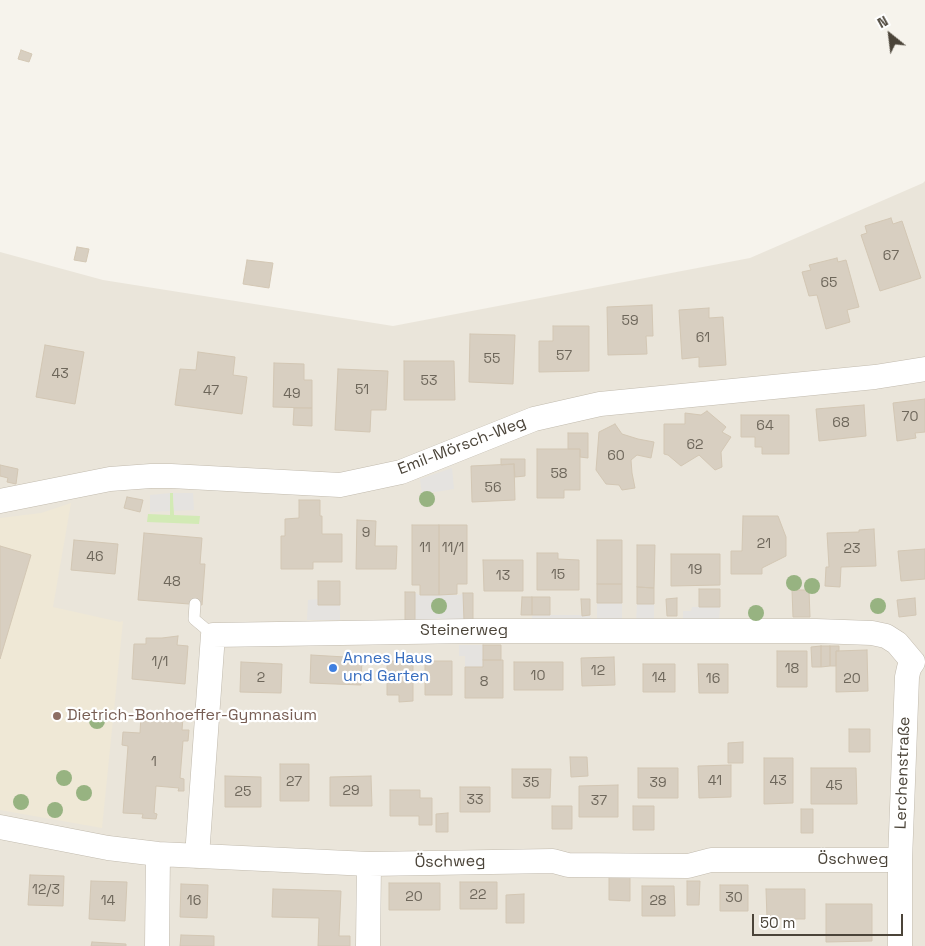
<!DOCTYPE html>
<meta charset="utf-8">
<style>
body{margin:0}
#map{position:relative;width:925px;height:946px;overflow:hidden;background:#f6f3ec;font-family:"Space Grotesk",sans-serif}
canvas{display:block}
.north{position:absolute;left:865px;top:10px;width:50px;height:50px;-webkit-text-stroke:4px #fff;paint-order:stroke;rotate:331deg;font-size:14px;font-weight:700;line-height:20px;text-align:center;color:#4b4439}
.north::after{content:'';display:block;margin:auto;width:18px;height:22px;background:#4b4439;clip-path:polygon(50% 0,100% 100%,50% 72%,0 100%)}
.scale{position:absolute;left:752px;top:914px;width:151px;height:22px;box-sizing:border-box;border:2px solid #4b4439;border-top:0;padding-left:6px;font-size:15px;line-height:18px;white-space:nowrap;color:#4b4439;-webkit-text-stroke:4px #fff;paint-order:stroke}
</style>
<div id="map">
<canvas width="925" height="946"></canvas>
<div class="north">N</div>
<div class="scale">50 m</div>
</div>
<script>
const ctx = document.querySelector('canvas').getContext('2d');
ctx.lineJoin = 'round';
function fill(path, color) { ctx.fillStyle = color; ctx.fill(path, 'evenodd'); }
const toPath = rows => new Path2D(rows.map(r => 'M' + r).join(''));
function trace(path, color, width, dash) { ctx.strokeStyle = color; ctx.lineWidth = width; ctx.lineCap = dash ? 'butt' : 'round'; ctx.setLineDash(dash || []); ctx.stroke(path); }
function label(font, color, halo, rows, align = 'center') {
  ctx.font = font + ' "Space Grotesk",sans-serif'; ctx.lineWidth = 4.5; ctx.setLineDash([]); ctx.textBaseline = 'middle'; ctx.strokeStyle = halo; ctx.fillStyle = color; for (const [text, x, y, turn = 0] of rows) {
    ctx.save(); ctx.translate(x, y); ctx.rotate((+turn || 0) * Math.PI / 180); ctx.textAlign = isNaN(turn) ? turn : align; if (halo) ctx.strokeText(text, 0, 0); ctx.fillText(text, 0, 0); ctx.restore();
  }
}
const residential = toPath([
 [925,181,925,946,0,946,0,252,103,280,393,326,750,258,923,183]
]);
const education = toPath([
 [71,503,53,607,120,622,123,621,102,828,0,810,0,518,41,513]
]);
const green = toPath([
 [170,493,173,493,174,515,200,516,199,524,147,522,148,514,170,515]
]);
const parking = toPath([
 [452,468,454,489,422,494,420,479],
 [170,493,170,511,150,512,150,495],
 [173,493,193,493,194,510,174,511],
 [415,592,417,594,420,595,460,595,463,593,464,621,441,620,440,618,437,618,436,620,415,620],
 [318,599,319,605,340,605,340,620,307,620,308,600],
 [597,603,622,603,622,622,597,622],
 [637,604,654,604,654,622,636,622],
 [692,607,720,607,719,622,683,622,683,611,691,611],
 [532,615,590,615,591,622,532,623],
 [459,645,483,645,483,667,465,667,465,656,459,656]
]);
const building = toPath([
 [21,50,32,54,29,62,18,59,21,50],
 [891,218,893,224,902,221,921,278,880,291,861,235,867,233,865,226,891,218],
 [77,247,89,249,86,262,74,260,77,247],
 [837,258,838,262,846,260,859,307,847,310,850,322,826,329,817,295,809,296,802,272,811,270,809,265,837,258],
 [247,260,273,263,269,288,243,284,247,260],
 [652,305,653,336,646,336,647,354,608,355,607,307,652,305],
 [709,308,709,318,723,317,726,365,699,367,699,357,682,359,679,310,709,308],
 [553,326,589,326,589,371,539,372,539,341,553,341,553,326],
 [470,334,515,335,513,384,469,382,470,334],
 [45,345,84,352,75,404,36,397,45,345],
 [198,352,235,357,233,375,247,377,242,414,175,405,180,369,196,370,198,352],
 [404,361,454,361,455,400,404,400,404,361],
 [274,363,304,364,304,380,312,380,312,408,273,407,274,363],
 [338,369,388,371,386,410,371,410,370,432,335,430,338,369],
 [925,399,925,432,915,433,916,438,897,441,893,403,925,399],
 [864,405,866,436,819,441,816,409,864,405],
 [294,408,312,408,312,426,293,425,294,408],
 [707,411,726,427,722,432,731,437,721,452,722,467,715,470,699,455,681,466,668,455,664,454,664,424,685,424,685,413,701,415,707,411],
 [741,415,789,415,789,454,762,454,762,447,755,447,755,437,741,437,741,415],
 [615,424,622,434,638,439,654,442,651,458,637,455,631,460,632,473,635,488,622,490,619,485,606,484,596,470,599,432,615,424],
 [568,433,588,433,588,458,580,457,580,449,568,449,568,433],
 [537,449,580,449,580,490,564,490,564,498,537,498,537,449],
 [501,459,525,459,525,476,515,477,514,464,501,465,501,459],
 [514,464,515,500,472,502,471,466,514,464],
 [0,465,18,469,16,484,7,482,8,478,0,476,0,465],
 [127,497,143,500,140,512,124,508,127,497],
 [299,500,320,500,320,516,322,516,322,534,342,534,342,562,313,562,313,569,281,569,281,536,285,536,285,519,299,518,299,500],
 [743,516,778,516,786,537,786,556,762,568,762,574,731,574,731,551,742,551,743,516],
 [357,520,376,521,375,546,397,546,396,569,356,569,357,520],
 [412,525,439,525,439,595,420,595,420,585,412,585,412,525],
 [439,525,467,525,467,584,457,584,457,594,439,595,439,525],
 [874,529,876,566,841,567,840,587,825,586,826,567,829,567,827,533,859,532,859,530,874,529],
 [144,533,202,538,200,564,205,564,202,605,138,600,144,533],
 [74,540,118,544,115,574,71,570,74,540],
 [597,540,622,540,622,584,597,584,597,540],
 [637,545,655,545,654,588,637,587,637,545],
 [0,546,31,555,0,659,0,546],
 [925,549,925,579,901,581,898,551,925,549],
 [537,553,558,553,558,559,579,560,579,590,537,590,537,553],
 [671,554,720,554,720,585,671,586,671,554],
 [483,560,523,560,523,591,484,591,483,560],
 [318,581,340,581,340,605,318,605,318,581],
 [597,584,622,584,622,603,597,603,597,584],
 [637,587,654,588,654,604,637,604,637,587],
 [699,589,720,589,720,607,699,607,699,589],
 [792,590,809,590,810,617,793,617,792,590],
 [405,592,415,592,415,620,405,620,405,592],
 [463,593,473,593,473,621,464,621,463,593],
 [522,597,532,597,532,615,521,615,522,597],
 [532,597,550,597,550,615,532,615,532,597],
 [677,598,677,616,667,616,666,599,677,598],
 [915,598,916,615,899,617,897,600,915,598],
 [581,599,590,599,590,615,582,616,581,599],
 [178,636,177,645,188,646,185,684,132,679,134,644,146,644,146,638,162,638,178,636],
 [483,645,501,645,501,660,483,660,483,645],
 [821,646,830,646,830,666,821,667,821,646],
 [821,646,821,667,812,667,811,647,821,646],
 [830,646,839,646,839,651,836,651,836,666,830,666,830,646],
 [867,650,868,691,836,692,836,651,867,650],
 [777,651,807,651,807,687,777,687,777,651],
 [311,655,362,658,361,685,310,683,311,655],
 [614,657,615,685,582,686,581,658,614,657],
 [483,660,503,660,503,698,465,698,465,667,483,667,483,660],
 [387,661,413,661,413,701,399,702,399,695,387,695,387,661],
 [425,661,452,661,452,695,425,695,425,661],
 [241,662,282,664,281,693,240,692,241,662],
 [514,662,563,662,563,690,514,690,514,662],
 [643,664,675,664,675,692,643,692,643,664],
 [698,664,728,664,728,693,699,693,698,664],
 [141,715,183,718,182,730,189,730,188,741,183,741,180,778,184,779,184,791,178,791,179,788,156,786,154,813,157,814,156,819,142,818,143,814,123,813,128,746,122,745,123,732,140,733,141,715],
 [849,729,870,729,870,752,849,752,849,729],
 [743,742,743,763,728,763,728,743,743,742],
 [570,757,587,757,588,776,571,777,570,757],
 [764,758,793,758,793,803,764,804,764,758],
 [280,764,309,764,309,801,280,801,280,764],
 [731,765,731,797,699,798,698,766,731,765],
 [638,768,678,768,678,798,638,798,638,768],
 [811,768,856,768,857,804,811,804,811,768],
 [512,769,551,769,550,798,512,798,512,769],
 [225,776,261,777,261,807,225,807,225,776],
 [371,776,372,806,330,806,330,777,371,776],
 [618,785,618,817,579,817,579,786,618,785],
 [460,787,490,787,490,812,460,812,460,787],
 [390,790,420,790,420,798,432,798,432,825,419,825,419,816,390,816,390,790],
 [552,806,572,806,572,829,552,829,552,806],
 [633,806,654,806,654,830,633,830,633,806],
 [801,809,813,809,813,833,801,833,801,809],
 [448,813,448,832,436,832,436,814,448,813],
 [30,875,64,876,63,906,28,905,30,875],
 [609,877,630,877,630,901,609,900,609,877],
 [91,881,127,882,125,921,89,919,91,881],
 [687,881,700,881,699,905,687,905,687,881],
 [460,882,497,882,497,909,460,909,460,882],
 [389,883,440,883,440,910,389,910,389,883],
 [181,884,208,885,207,918,180,917,181,884],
 [720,885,748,885,748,911,720,911,720,885],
 [642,886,674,886,675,916,642,916,642,886],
 [273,889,341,891,339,936,350,936,350,946,318,946,319,918,272,917,273,889],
 [766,889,805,889,805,919,767,919,766,889],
 [524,894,524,923,506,923,506,895,524,894],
 [826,904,872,904,872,941,826,942,826,904],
 [181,935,214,936,214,946,180,946,181,935],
 [92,942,126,944,126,946,91,946,92,942]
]);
const service = toPath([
 [195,604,194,619,213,635]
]);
const minor = toPath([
 [0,501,110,479,151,476,171,476,340,485,401,472,534,419,600,404,875,377,925,369],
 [0,827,108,848,158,854,369,864,553,861,568,865,688,866,711,860,900,860],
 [197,856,213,635,470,631,816,631,872,633,886,636,897,643,913,662],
 [157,946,158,854],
 [368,946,369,864],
 [900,946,900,860,907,677,909,668,913,662]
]);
const trees = [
 [427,499],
 [794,583],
 [812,586],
 [439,606],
 [878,606],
 [756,613],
 [97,721],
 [64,778],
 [84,793],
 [21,802],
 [55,810]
];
const markers = [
 [333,668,5,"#3f7fe0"],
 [57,716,5,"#8d6e63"]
];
const numberNames = [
 ["67",891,256],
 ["65",829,283],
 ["59",630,321],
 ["61",703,338],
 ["57",564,356],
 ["55",492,359],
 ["43",60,374],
 ["53",429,381],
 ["51",362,390],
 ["47",211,391],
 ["49",292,394],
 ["70",910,417],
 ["68",841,423],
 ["64",765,426],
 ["62",695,445],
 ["60",616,456],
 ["58",559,474],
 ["56",493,488],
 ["9",366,533],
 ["21",764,544],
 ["11",425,548],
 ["11/1",453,548],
 ["23",852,549],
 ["46",95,557],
 ["19",695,570],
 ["15",558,575],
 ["13",503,576],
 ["48",172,582],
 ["1/1",160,662],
 ["18",792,669],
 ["12",598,671],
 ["10",538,676],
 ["2",261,678],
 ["14",659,678],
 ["16",713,679],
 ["20",852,679],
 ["8",484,682],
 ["1",154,762],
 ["41",715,781],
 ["43",778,781],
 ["27",294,782],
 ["35",531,783],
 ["39",658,783],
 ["45",834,786],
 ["29",351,791],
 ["25",243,792],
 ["33",475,800],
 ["37",599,801],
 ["12/3",46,890],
 ["22",478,895],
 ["20",414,897],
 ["30",734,898],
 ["14",108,901],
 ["16",194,901],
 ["28",658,901]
];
const streetNames = [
 ["Emil-Mörsch-Weg",462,446,-21],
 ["Steinerweg",464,631],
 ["Lerchenstraße",903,773,-88],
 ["Öschweg",853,860],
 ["Öschweg",450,862,-1]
];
const shopNames = [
 ["Annes Haus",343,659],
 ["und Garten",343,677]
];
const educationNames = [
 ["Dietrich-Bonhoeffer-Gymnasium",67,716]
];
fill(residential, '#eae5da');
fill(education, '#efe8d6');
fill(green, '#d2eab5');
fill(parking, '#e5e3e0');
fill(building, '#d8cfc1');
trace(building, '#d3c7b4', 1);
trace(service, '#c2bbae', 12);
trace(minor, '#c2bbae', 25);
trace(service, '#fff', 11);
trace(minor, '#fff', 24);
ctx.fillStyle = '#97b381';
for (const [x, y] of trees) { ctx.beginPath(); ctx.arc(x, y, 8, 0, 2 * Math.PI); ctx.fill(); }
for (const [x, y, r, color] of markers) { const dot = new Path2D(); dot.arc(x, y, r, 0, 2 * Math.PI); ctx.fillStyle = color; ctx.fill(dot); trace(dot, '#fff', 2); }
label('14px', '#6e675b', null, numberNames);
label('16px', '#4b4439', '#fff', streetNames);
label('16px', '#366cbe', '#fff', shopNames, 'left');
label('16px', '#785e54', '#fff', educationNames, 'left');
</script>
